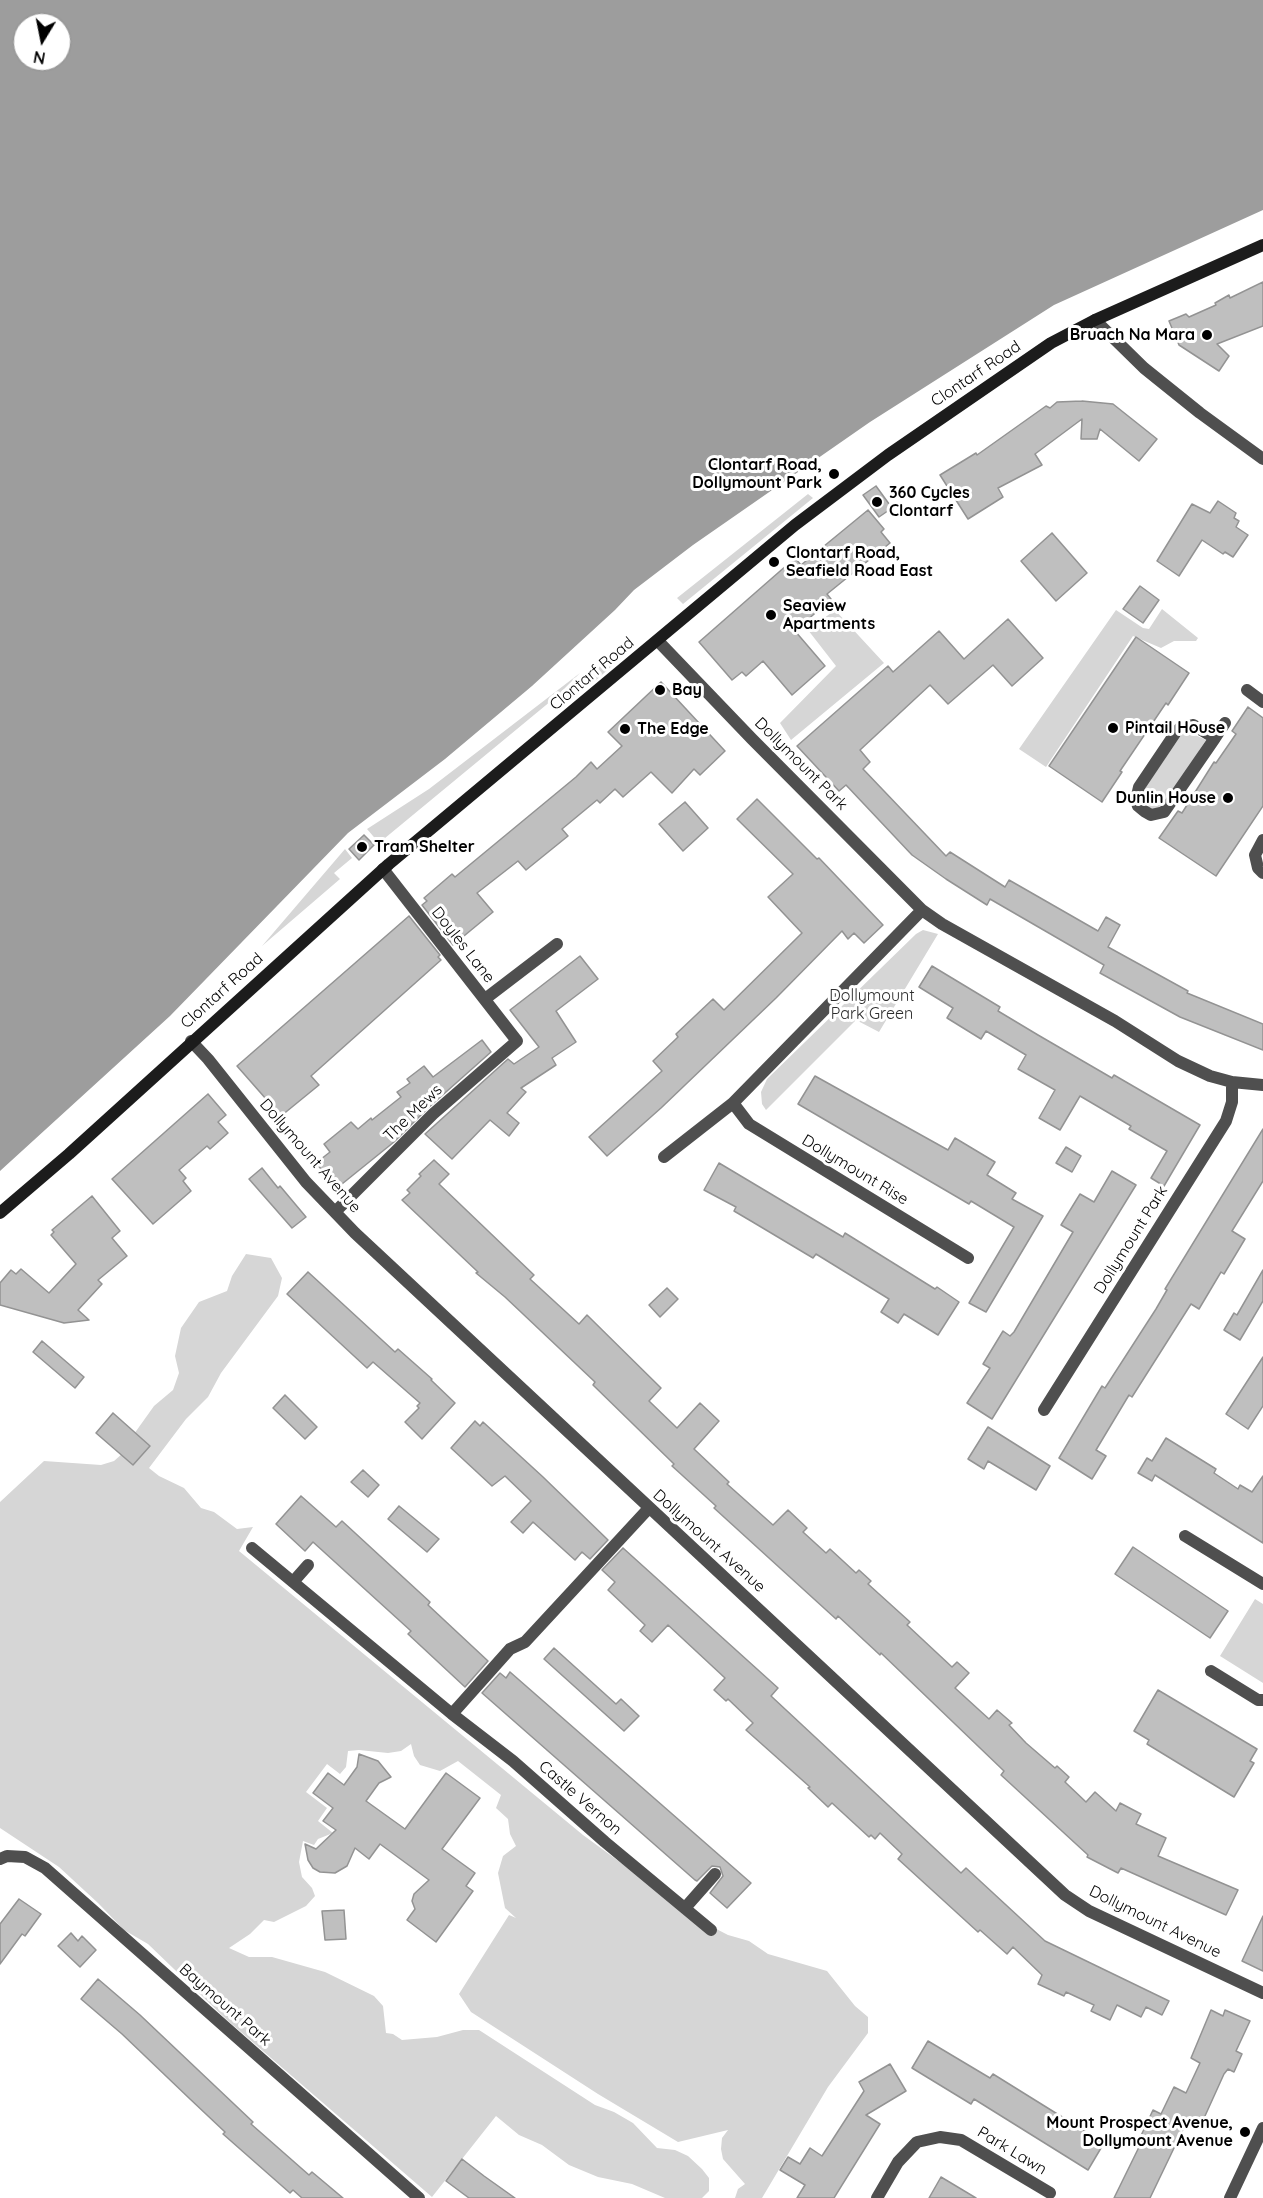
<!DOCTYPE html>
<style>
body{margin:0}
#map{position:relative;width:1263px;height:2198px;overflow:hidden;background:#fff;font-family:Quicksand,sans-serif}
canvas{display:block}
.north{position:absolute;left:12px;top:12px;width:60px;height:60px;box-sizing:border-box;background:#fff;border:2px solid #999;border-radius:50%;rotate:190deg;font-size:16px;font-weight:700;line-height:24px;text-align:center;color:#000}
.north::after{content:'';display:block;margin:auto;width:21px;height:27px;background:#000;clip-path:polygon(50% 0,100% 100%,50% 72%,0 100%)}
</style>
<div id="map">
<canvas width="1263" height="2198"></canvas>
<div class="north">N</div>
</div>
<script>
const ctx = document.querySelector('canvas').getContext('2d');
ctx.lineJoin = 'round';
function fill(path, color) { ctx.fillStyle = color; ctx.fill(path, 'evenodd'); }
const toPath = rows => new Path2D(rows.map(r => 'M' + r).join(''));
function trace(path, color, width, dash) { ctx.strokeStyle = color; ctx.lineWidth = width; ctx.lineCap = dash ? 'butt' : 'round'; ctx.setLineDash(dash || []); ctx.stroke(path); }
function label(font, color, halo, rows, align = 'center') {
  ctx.font = font + ' Quicksand,sans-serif'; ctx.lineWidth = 6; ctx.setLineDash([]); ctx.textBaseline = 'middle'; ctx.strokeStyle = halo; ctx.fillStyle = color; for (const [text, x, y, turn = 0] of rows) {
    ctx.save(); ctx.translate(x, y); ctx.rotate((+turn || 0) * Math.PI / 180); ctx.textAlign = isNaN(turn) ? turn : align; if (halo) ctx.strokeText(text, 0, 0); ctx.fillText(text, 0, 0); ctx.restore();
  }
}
const green = toPath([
 [808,494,813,498,683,604,677,598],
 [1162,609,1198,638,1196,641,1174,641,1161,648,1133,636,1046,767,1019,749,1116,610,1143,628,1149,629],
 [835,610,884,663,791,740,780,723,836,666,808,630],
 [616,649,623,656,594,682,589,678],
 [580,673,557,696,379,843,367,829,429,789],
 [1191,733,1206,740,1163,806,1155,810,1149,809,1143,804,1142,798,1146,786,1182,734],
 [345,849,352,858,334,873,340,879,262,946],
 [923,930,938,934,879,1032,856,1020,766,1110,762,1104,761,1092,767,1079,916,934],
 [246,1254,271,1258,282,1278,278,1296,221,1373,208,1397,186,1419,149,1468,159,1476,184,1488,201,1508,214,1512,237,1529,253,1527,239,1551,583,1835,699,1920,728,1935,749,1941,768,1954,827,1971,855,2006,868,2017,868,2033,828,2087,762,2198,735,2198,738,2189,745,2184,723,2159,721,2149,722,2138,728,2130,678,2142,598,2094,471,2012,459,1994,509,1915,516,1918,505,1908,498,1873,503,1856,516,1846,510,1834,508,1819,496,1808,501,1795,458,1761,440,1771,420,1765,414,1756,411,1744,401,1751,388,1753,359,1750,348,1751,346,1767,340,1774,327,1764,306,1792,327,1808,318,1821,333,1833,318,1839,314,1845,303,1841,299,1862,302,1877,312,1888,315,1896,306,1906,274,1922,264,1920,250,1934,229,1948,249,1957,272,1957,325,1972,374,1996,383,2006,386,2033,393,2034,402,2040,437,2037,463,2030,479,2030,595,2105,614,2112,633,2123,657,2148,675,2150,688,2156,702,2169,709,2178,709,2191,702,2198,665,2198,632,2184,598,2177,569,2165,542,2145,519,2135,496,2116,432,2197,227,2020,148,1944,124,1930,98,1903,59,1867,0,1828,0,1502,44,1461,101,1465,114,1461,131,1446,134,1434,154,1406,173,1390,179,1373,175,1356,181,1328,199,1302,227,1291,232,1276],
 [1255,1599,1263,1604,1263,1683,1220,1656]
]);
const water = toPath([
 [0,0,1263,0,1263,210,1054,305,870,422,693,545,634,590,615,610,532,686,445,759,348,833,170,1016,0,1171],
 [24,24,60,24,60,60,24,60]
]);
const building = toPath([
 [1263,282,1263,326,1217,344,1229,356,1219,371,1179,345,1169,321,1186,314,1189,317,1216,305,1215,303,1229,295,1230,298,1263,282],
 [1082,401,1113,404,1157,439,1139,461,1100,429,1097,439,1081,439,1082,419,1035,454,1042,465,998,488,1003,497,968,519,940,475,976,453,977,455,1046,406,1050,408,1057,402,1082,401],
 [876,486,892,508,879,517,863,495,876,486],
 [1218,501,1236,513,1234,518,1239,521,1236,527,1248,535,1233,557,1225,552,1223,554,1202,540,1179,576,1157,561,1192,504,1210,513,1218,501],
 [868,510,884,529,881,532,890,543,827,594,831,599,795,631,825,666,792,695,763,661,746,676,742,672,732,680,699,642,795,558,801,565,868,510],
 [1052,533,1087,573,1056,601,1021,561,1052,533],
 [1140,586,1159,600,1143,623,1123,609,1140,586],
 [1008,619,1043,658,1012,686,993,665,948,704,930,685,860,750,870,762,863,769,946,856,950,852,1005,887,1009,880,1098,931,1106,917,1120,925,1108,947,1188,991,1187,993,1263,1024,1263,1050,1180,1017,1100,973,1104,965,990,899,987,905,946,879,912,855,846,785,839,791,797,746,888,666,893,672,939,631,964,659,1008,619],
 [1136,637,1189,673,1168,705,1166,703,1120,771,1122,772,1102,802,1049,766,1136,637],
 [661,682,725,751,700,775,694,769,672,793,651,772,623,797,615,789,600,803,597,800,562,829,568,836,526,870,518,861,477,893,493,912,453,945,422,905,427,901,424,898,452,874,455,877,576,777,591,762,597,769,622,746,608,732,661,682],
 [1248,707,1263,718,1263,806,1216,876,1159,838,1178,811,1182,813,1214,762,1216,763,1236,734,1232,731,1248,707],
 [757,799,817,859,819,858,883,925,864,943,854,933,848,939,842,931,776,998,661,1108,607,1156,589,1137,662,1071,653,1061,678,1037,676,1034,713,999,724,1010,802,933,768,897,793,874,737,819,757,799],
 [685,802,708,828,683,851,659,824,685,802],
 [364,835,374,845,359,860,349,849,364,835],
 [409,916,440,955,438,957,441,960,311,1076,319,1085,281,1116,237,1066,409,916],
 [580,956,598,979,556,1011,576,1042,552,1058,556,1065,521,1088,526,1092,507,1113,519,1123,509,1136,490,1120,452,1159,425,1134,508,1059,514,1064,539,1047,510,1010,580,956],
 [932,966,1000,1007,998,1011,1038,1035,1112,1078,1114,1075,1200,1125,1164,1186,1151,1178,1167,1151,1129,1129,1131,1126,1080,1096,1060,1130,1039,1118,1055,1090,1018,1069,1026,1055,986,1031,981,1039,947,1018,953,1008,919,987,932,966],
 [482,1040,491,1052,428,1108,394,1142,337,1188,316,1163,330,1152,324,1144,351,1122,358,1129,371,1118,372,1120,401,1097,397,1092,410,1083,407,1079,424,1066,433,1077,482,1040],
 [815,1076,948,1150,955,1138,995,1162,987,1175,1016,1193,1012,1199,1043,1216,986,1312,969,1303,1014,1227,971,1201,969,1204,798,1104,815,1076],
 [208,1094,226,1115,218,1122,228,1133,210,1149,207,1146,179,1170,186,1178,183,1181,191,1191,153,1224,112,1179,208,1094],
 [1263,1129,1263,1181,1232,1231,1245,1239,1224,1274,1221,1272,1199,1309,1191,1304,1132,1397,1129,1395,1096,1450,1106,1456,1092,1479,1059,1458,1102,1386,1105,1388,1156,1309,1167,1290,1165,1289,1263,1129],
 [1066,1147,1081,1156,1072,1172,1056,1163,1066,1147],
 [434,1160,449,1174,439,1184,534,1275,530,1279,579,1324,587,1315,661,1388,649,1401,677,1428,700,1403,719,1421,694,1449,729,1482,727,1484,773,1525,788,1510,807,1528,803,1532,826,1553,830,1549,856,1573,859,1570,871,1581,868,1584,910,1622,907,1625,952,1667,957,1662,969,1673,955,1688,989,1719,997,1710,1012,1723,1009,1725,1026,1743,1055,1768,1057,1766,1069,1777,1065,1782,1086,1802,1095,1792,1116,1811,1120,1803,1141,1814,1136,1824,1166,1838,1158,1856,1238,1890,1226,1915,1121,1868,1118,1873,1087,1857,1088,1855,1001,1775,1004,1771,881,1653,880,1655,838,1616,836,1619,714,1508,716,1506,672,1466,674,1464,593,1385,595,1382,505,1297,476,1273,478,1272,402,1200,410,1193,407,1190,421,1176,419,1174,434,1160],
 [719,1163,843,1237,845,1233,935,1289,937,1287,959,1302,938,1335,904,1314,898,1323,881,1312,889,1299,816,1254,813,1258,751,1221,734,1211,736,1207,704,1190,719,1163],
 [262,1168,278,1188,280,1186,306,1217,292,1228,249,1179,262,1168],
 [1112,1171,1136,1185,992,1419,967,1403,990,1368,983,1364,1003,1331,1010,1336,1014,1332,1073,1232,1061,1225,1080,1194,1094,1202,1112,1171],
 [92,1196,120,1231,112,1238,127,1256,98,1280,102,1284,78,1310,89,1320,64,1323,0,1305,0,1283,11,1270,16,1274,21,1269,49,1293,76,1264,51,1235,54,1232,52,1230,92,1196],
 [1263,1270,1263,1301,1240,1340,1224,1330,1234,1313,1237,1315,1263,1270],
 [308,1272,395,1352,398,1349,432,1379,431,1380,455,1403,422,1439,405,1422,419,1408,417,1406,420,1403,373,1362,367,1368,287,1294,308,1272],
 [667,1288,678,1299,660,1317,649,1305,667,1288],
 [42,1341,84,1377,75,1388,33,1352,42,1341],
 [1263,1357,1263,1406,1248,1429,1226,1414,1263,1357],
 [285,1395,317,1427,305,1439,273,1408,285,1395],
 [113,1413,150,1446,133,1465,96,1433,113,1413],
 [475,1421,480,1426,483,1422,543,1477,608,1540,590,1559,582,1552,575,1560,533,1522,523,1533,511,1522,531,1501,505,1476,492,1486,451,1448,475,1421],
 [988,1427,1050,1466,1036,1490,988,1461,984,1469,968,1459,988,1427],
 [1166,1438,1216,1469,1214,1473,1238,1489,1240,1485,1252,1492,1263,1476,1263,1543,1155,1475,1152,1481,1138,1473,1147,1458,1152,1461,1166,1438],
 [363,1470,379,1485,368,1497,351,1482,363,1470],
 [301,1496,336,1527,342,1521,430,1602,428,1605,488,1661,465,1687,408,1634,411,1631,313,1542,305,1551,276,1524,301,1496],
 [399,1506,439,1539,427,1552,388,1519,399,1506],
 [1133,1547,1228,1611,1210,1638,1115,1574,1133,1547],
 [623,1548,778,1688,771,1696,961,1873,966,1868,1045,1941,1169,2001,1162,2015,1146,2007,1141,2017,1117,2005,1110,2020,1091,2011,1094,2005,1066,1992,1064,1996,1038,1984,1042,1975,1013,1947,1007,1954,980,1930,978,1932,898,1859,902,1854,880,1833,875,1839,871,1835,869,1837,832,1803,828,1807,808,1788,810,1787,746,1730,753,1723,728,1699,726,1701,714,1690,725,1678,668,1625,652,1642,640,1631,645,1625,608,1590,615,1582,602,1570,623,1548],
 [554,1648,616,1704,621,1699,639,1716,624,1731,544,1659,554,1648],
 [510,1672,751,1883,727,1908,710,1893,723,1876,720,1867,712,1866,697,1881,695,1880,482,1693,500,1673,506,1678,510,1672],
 [1158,1690,1257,1749,1250,1761,1254,1763,1234,1797,1147,1744,1149,1740,1134,1731,1158,1690],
 [359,1754,378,1761,391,1777,379,1783,366,1801,405,1829,446,1773,480,1798,442,1849,475,1873,466,1886,473,1891,436,1942,407,1920,415,1909,412,1901,414,1894,429,1880,380,1844,369,1859,355,1848,347,1866,335,1873,320,1872,313,1868,308,1860,305,1844,316,1849,336,1830,323,1821,333,1808,313,1793,328,1773,344,1785,357,1767,359,1754],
 [19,1899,41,1914,25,1936,22,1934,0,1964,0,1924,19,1899],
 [344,1910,346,1939,325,1940,322,1911,344,1910],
 [1263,1916,1263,1971,1242,1961,1263,1916],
 [71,1933,78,1941,82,1936,96,1950,80,1967,58,1946,71,1933],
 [98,1979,140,2015,253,2122,251,2124,309,2175,312,2172,343,2198,302,2198,293,2190,290,2193,223,2134,225,2132,190,2099,122,2034,81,1999,98,1979],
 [1211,2010,1223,2016,1225,2010,1250,2021,1236,2051,1242,2054,1234,2072,1228,2069,1224,2074,1200,2127,1187,2121,1150,2198,1114,2198,1141,2143,1138,2142,1153,2110,1161,2114,1174,2087,1186,2093,1200,2063,1191,2058,1211,2010],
 [928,2041,990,2078,993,2074,1104,2143,1088,2170,974,2099,971,2104,912,2068,928,2041],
 [890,2064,906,2091,866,2115,880,2124,834,2198,797,2198,805,2185,780,2170,788,2157,800,2164,810,2148,822,2156,864,2091,859,2082,890,2064],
 [462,2159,484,2176,515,2198,469,2198,446,2181,462,2159],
 [941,2177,976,2198,929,2198,941,2177]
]);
const pedestrian = toPath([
 [1193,725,1215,738,1164,812,1151,815,1144,811,1138,806,1136,800,1139,787,1176,732,1180,728,1193,725],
 [1215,738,1225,723],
 [1263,840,1255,855,1258,868,1263,873]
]);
const minor = toPath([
 [658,641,752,739,922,910,942,924,1115,1021,1178,1061,1210,1076,1232,1082,1263,1085],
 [1247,690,1263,702],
 [485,999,557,944],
 [191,1041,208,1059,306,1182,355,1233,1065,1895,1089,1911,1263,1993],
 [733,1103,749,1124,968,1258],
 [664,1157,733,1103,922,910],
 [335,1212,433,1114,517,1041,383,869],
 [1044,1410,1226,1121,1232,1102,1232,1082],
 [1185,1536,1263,1584],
 [252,1548,452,1714,513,1761,605,1842,711,1930],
 [293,1582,308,1565],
 [1211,1671,1258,1700,1263,1700],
 [452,1714,510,1649,525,1642,649,1508],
 [0,1859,7,1856,25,1857,45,1868,419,2198],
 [685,1908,715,1874],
 [877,2198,898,2162,917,2142,940,2137,961,2140,1050,2193],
 [1230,2198,1263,2128]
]);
const tertiary = toPath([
 [1095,320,1144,368,1200,413,1263,459]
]);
const secondary = toPath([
 [0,1213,69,1154,389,864,795,525,888,455,1051,343,1095,320,1263,245]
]);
const markers = [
 [1207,335,6,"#000"],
 [834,474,6,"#000"],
 [877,502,6,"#000"],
 [774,562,6,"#000"],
 [771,615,6,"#000"],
 [660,690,6,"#000"],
 [1113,728,6,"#000"],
 [625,729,6,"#000"],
 [1228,798,6,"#000"],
 [362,847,6,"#000"],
 [1245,2132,6,"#000"]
];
const poiNames = [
 ["Bruach Na Mara",1195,335,"right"],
 ["Clontarf Road,",822,465,"right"],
 ["Dollymount Park",822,483,"right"],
 ["360 Cycles",889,493],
 ["Clontarf",889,511],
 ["Clontarf Road,",786,553],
 ["Seafield Road East",786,571],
 ["Seaview",783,606],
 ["Apartments",783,624],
 ["Bay",672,690],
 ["Pintail House",1125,728],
 ["The Edge",637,729],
 ["Dunlin House",1216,798,"right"],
 ["Tram Shelter",374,847],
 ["Mount Prospect Avenue,",1233,2123,"right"],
 ["Dollymount Avenue",1233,2141,"right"]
];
const streetNames = [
 ["Clontarf Road",976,374,-34],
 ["Clontarf Road",592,674,-40],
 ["Dollymount Park",801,764,45],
 ["Doyles Lane",463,945,52],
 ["Clontarf Road",222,991,-42],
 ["The Mews",413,1113,-44],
 ["Dollymount Avenue",310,1156,49],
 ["Dollymount Rise",855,1170,31],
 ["Dollymount Park",1131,1240,-58],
 ["Dollymount Avenue",709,1541,42],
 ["Castle Vernon",580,1798,41],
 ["Dollymount Avenue",1155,1922,26],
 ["Baymount Park",225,2005,41],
 ["Park Lawn",1012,2151,31]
];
const parkNames = [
 ["Dollymount",872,996],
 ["Park Green",872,1014]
];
fill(green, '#d6d6d6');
fill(water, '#9d9d9d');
fill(building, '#bfbfbf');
trace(building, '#939393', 1.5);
trace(pedestrian, '#4f4f4f', 12);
trace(minor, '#4f4f4f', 12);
trace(tertiary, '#4f4f4f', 12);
trace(secondary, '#1c1c1c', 12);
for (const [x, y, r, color] of markers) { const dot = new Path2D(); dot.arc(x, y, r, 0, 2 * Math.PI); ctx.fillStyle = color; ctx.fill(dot); trace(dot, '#fff', 2); }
label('bold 16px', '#000', '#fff', poiNames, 'left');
label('16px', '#000', '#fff', streetNames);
label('16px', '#2d2d2d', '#fff', parkNames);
</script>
